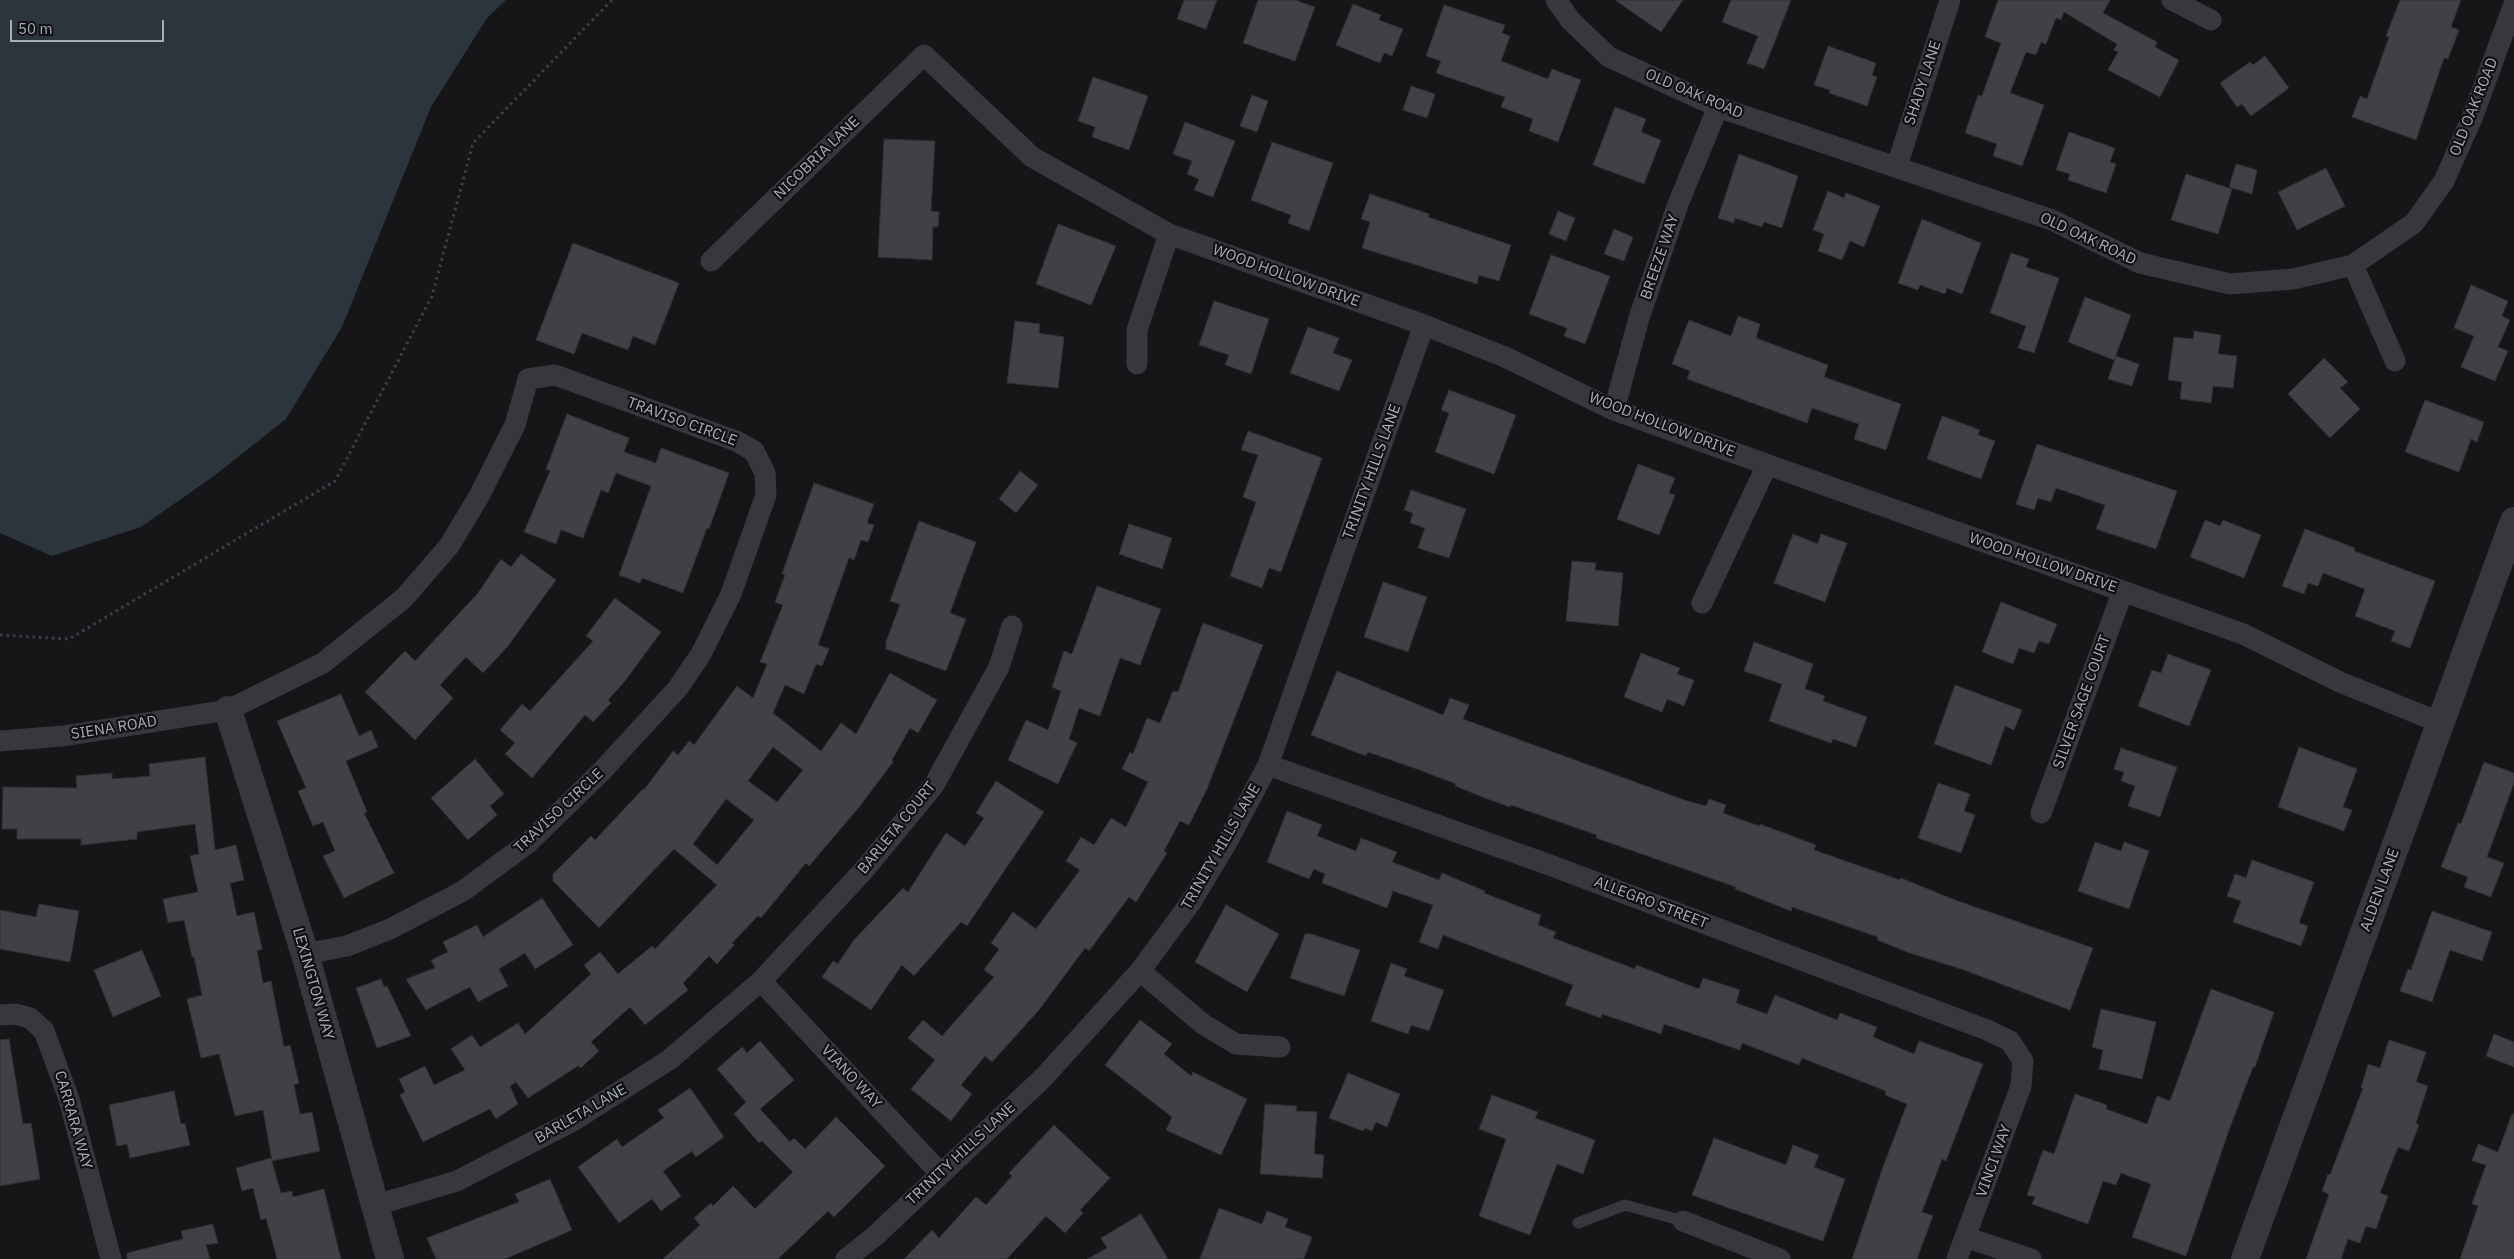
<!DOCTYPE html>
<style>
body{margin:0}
#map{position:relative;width:2514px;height:1259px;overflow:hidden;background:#161618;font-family:"IBM Plex Sans",sans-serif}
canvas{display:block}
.scale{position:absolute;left:10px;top:20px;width:154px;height:22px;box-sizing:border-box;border:2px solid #a8adb8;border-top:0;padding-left:6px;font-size:15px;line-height:18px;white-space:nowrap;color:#a8adb8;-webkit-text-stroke:4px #111113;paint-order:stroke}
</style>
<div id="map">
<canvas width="2514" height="1259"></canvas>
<div class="scale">50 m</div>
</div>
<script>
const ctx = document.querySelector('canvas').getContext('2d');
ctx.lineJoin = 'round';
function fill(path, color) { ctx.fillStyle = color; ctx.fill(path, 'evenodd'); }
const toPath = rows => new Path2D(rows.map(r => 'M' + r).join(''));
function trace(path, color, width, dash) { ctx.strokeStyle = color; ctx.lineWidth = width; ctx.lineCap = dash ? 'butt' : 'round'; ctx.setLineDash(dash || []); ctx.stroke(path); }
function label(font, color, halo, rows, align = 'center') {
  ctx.font = font + ' "IBM Plex Sans",sans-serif'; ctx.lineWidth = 4.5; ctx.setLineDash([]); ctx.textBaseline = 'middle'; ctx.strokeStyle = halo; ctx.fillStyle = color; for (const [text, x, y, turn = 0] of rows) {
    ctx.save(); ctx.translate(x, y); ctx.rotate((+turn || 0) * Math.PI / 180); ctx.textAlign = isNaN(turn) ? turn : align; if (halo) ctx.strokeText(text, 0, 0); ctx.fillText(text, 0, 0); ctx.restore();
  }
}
const water = toPath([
 [0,0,506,0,487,18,431,107,342,327,286,419,214,476,141,527,52,556,0,533]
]);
const building = toPath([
 [1184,0,1217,0,1206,29,1177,19,1184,0],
 [1258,0,1295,0,1315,7,1295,61,1243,43,1258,0],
 [1615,0,1683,0,1661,32,1615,0],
 [1731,0,1791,0,1764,69,1747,63,1758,36,1722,22,1731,0],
 [1998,0,2110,0,2103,13,2157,42,2155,47,2179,60,2160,97,2108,70,2118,52,2114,50,2117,44,2064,12,2061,20,2056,18,2046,44,2041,42,2036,55,2026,52,2010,93,2044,105,2022,166,1993,156,1997,144,1965,133,1978,95,1982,96,2001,43,1985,37,1998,0],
 [2400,0,2461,0,2451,27,2459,30,2448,59,2444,58,2416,140,2352,117,2360,96,2367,99,2389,37,2386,36,2400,0],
 [1353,4,1381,15,1379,20,1403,29,1392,56,1384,53,1380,63,1336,45,1353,4],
 [1444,5,1505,25,1502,33,1510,36,1501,61,1548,79,1552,69,1581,80,1558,142,1529,131,1533,119,1501,107,1505,97,1436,73,1441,61,1426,56,1444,5],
 [1828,46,1876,63,1872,75,1877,77,1867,106,1829,93,1830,90,1814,85,1828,46],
 [2265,56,2289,88,2251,116,2242,104,2237,107,2220,83,2250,62,2253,65,2265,56],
 [1093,77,1148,96,1129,150,1092,137,1095,127,1078,121,1093,77],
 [1411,86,1435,94,1427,118,1403,110,1411,86],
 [1252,95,1268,101,1257,132,1240,126,1252,95],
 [1615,107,1646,119,1641,132,1661,140,1644,184,1593,165,1615,107],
 [1185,122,1235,141,1213,197,1194,190,1199,179,1187,174,1192,161,1173,154,1185,122],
 [2069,132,2115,148,2110,162,2116,164,2106,193,2068,180,2070,174,2056,170,2069,132],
 [884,139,935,141,931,211,939,212,938,227,933,227,932,260,878,257,884,139],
 [1272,142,1333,163,1309,231,1288,223,1291,215,1251,200,1272,142],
 [1739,154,1798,176,1782,228,1764,222,1762,227,1735,218,1734,223,1718,218,1739,154],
 [2236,164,2257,170,2252,194,2229,187,2236,164],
 [2326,168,2345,206,2297,230,2278,192,2326,168],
 [2186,174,2232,189,2218,234,2171,220,2186,174],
 [1828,191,1844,198,1846,193,1880,206,1864,247,1850,241,1842,260,1818,251,1824,234,1813,230,1828,191],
 [1370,194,1429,214,1428,217,1511,245,1499,281,1479,275,1477,284,1362,248,1370,222,1361,219,1370,194],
 [1558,211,1575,218,1566,241,1549,234,1558,211],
 [1922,219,1981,243,1962,294,1947,288,1945,294,1920,285,1918,290,1898,283,1922,219],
 [1058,224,1116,246,1091,305,1036,284,1058,224],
 [1614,229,1633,237,1624,261,1604,254,1614,229],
 [573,243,679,283,655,345,633,336,628,350,582,333,574,354,536,340,573,243],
 [2011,253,2029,259,2026,267,2059,278,2034,353,2018,348,2026,326,1990,313,2011,253],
 [1551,255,1610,276,1585,344,1564,336,1567,328,1529,314,1551,255],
 [2471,285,2508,301,2502,316,2510,320,2498,347,2508,351,2495,381,2461,367,2474,336,2454,328,2471,285],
 [2085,297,2131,315,2114,360,2068,342,2085,297],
 [1214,301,1269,319,1251,374,1225,365,1229,355,1199,345,1214,301],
 [1738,316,1760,324,1756,338,1828,365,1824,377,1901,404,1886,450,1854,439,1859,424,1812,408,1807,423,1687,379,1690,371,1672,364,1689,320,1731,336,1738,316],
 [1015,321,1040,324,1039,333,1064,337,1058,388,1007,383,1015,321],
 [1308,327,1339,338,1333,353,1352,360,1339,391,1290,373,1308,327],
 [2194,331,2221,335,2218,354,2237,356,2233,388,2213,386,2211,403,2180,399,2182,382,2168,380,2174,337,2193,339,2194,331],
 [2116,356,2139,364,2132,386,2108,379,2116,356],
 [2324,358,2348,382,2340,388,2360,409,2330,438,2288,394,2324,358],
 [1449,390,1516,415,1494,474,1435,452,1449,413,1441,410,1449,390],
 [2425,400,2484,422,2477,442,2471,439,2459,472,2405,452,2425,400],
 [567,414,629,438,624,452,656,463,661,448,729,473,709,529,707,528,683,593,642,578,640,583,619,575,651,486,616,473,608,493,601,490,583,538,561,530,556,544,524,532,550,471,546,469,567,414],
 [1942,416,1980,430,1978,435,1995,441,1981,479,1927,459,1942,416],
 [1248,431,1322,458,1281,572,1269,568,1262,588,1230,576,1256,502,1243,497,1258,455,1241,450,1248,431],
 [2037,444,2177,491,2156,549,2096,529,2105,505,2056,488,2051,502,2038,498,2034,510,2016,504,2037,444],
 [1638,464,1675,478,1669,493,1675,495,1659,535,1617,519,1638,464],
 [1020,471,1038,485,1016,513,999,499,1020,471],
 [814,483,874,504,867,523,874,525,868,542,861,540,854,560,849,558,818,645,829,649,822,666,816,664,804,694,785,685,773,713,821,751,841,723,856,734,890,673,937,700,918,733,910,728,892,760,893,762,860,806,809,866,806,863,761,918,758,916,732,943,734,945,717,964,709,956,683,983,688,990,645,1025,630,1007,591,1042,599,1051,581,1068,578,1066,528,1098,516,1082,510,1086,518,1104,496,1119,490,1109,423,1142,400,1095,405,1092,399,1079,425,1066,434,1085,465,1070,451,1049,472,1035,480,1047,518,1023,525,1034,591,974,584,965,600,952,618,974,652,946,655,949,717,885,674,849,599,928,553,881,553,874,591,836,595,840,643,789,644,790,673,751,678,755,689,741,694,745,737,686,753,698,767,664,760,662,783,605,775,602,785,575,782,574,814,483],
 [773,747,803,770,777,802,748,781,773,747],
 [726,799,754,820,717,865,693,844,726,799],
 [1411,490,1466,509,1449,558,1418,548,1425,528,1410,523,1413,513,1404,510,1411,490],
 [2205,520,2220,526,2223,520,2261,535,2244,578,2190,557,2205,520],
 [919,521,976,542,950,613,966,619,946,671,886,649,886,642,900,604,890,601,919,521],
 [1129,524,1172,538,1162,569,1119,554,1129,524],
 [2305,529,2355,548,2354,551,2435,581,2410,648,2391,641,2395,631,2355,616,2365,589,2323,573,2318,586,2308,583,2304,594,2282,586,2305,529],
 [1793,534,1818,544,1821,534,1847,543,1825,602,1774,583,1793,534],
 [521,554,556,580,508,646,483,673,466,657,440,685,453,698,415,740,365,692,405,651,415,661,478,593,501,559,511,567,521,554],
 [1572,561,1596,563,1595,570,1623,573,1618,626,1566,621,1572,561],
 [1383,582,1427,597,1408,652,1364,637,1383,582],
 [1097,586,1161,609,1140,665,1120,658,1100,716,1079,708,1069,739,1077,743,1058,784,1008,760,1026,720,1048,730,1061,691,1052,687,1064,651,1072,654,1097,586],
 [615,598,661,632,625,681,608,700,611,703,593,722,585,715,532,778,505,754,515,743,500,730,522,704,530,711,593,641,586,636,615,598],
 [2001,602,2057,624,2049,644,2039,641,2034,653,2019,648,2013,664,1982,652,2001,602],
 [1203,623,1263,645,1207,789,1189,825,1180,821,1164,851,1167,853,1136,902,1129,897,1089,951,1085,948,1039,1010,992,1062,985,1056,961,1085,972,1094,951,1121,911,1089,935,1060,908,1038,923,1020,942,1036,994,977,984,970,999,949,991,943,1013,912,1036,929,1080,870,1066,861,1081,837,1094,845,1111,818,1126,827,1148,782,1122,769,1130,752,1133,754,1147,718,1160,723,1173,691,1178,692,1203,623],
 [1754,642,1813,664,1805,689,1825,696,1823,701,1867,717,1856,747,1833,739,1831,743,1769,721,1782,684,1744,671,1754,642],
 [1641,653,1680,668,1677,674,1694,680,1684,706,1667,699,1662,712,1624,697,1641,653],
 [2168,654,2211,670,2189,726,2138,706,2152,670,2161,673,2168,654],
 [1337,671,1443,715,1450,698,1469,705,1463,719,1687,801,1706,806,1709,799,1726,805,1723,813,1759,826,1760,824,1816,845,1814,850,1900,880,1901,878,1955,900,2093,948,2070,1010,1964,970,1910,953,1877,940,1878,937,1792,907,1791,911,1735,889,1736,887,1596,838,1597,835,1511,805,1510,807,1488,799,1455,786,1456,784,1417,769,1368,752,1366,756,1311,735,1337,671],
 [1955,685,2022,710,2014,730,2005,726,1991,765,1934,744,1955,685],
 [341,694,359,736,371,730,378,747,346,761,367,812,364,813,394,873,344,898,323,856,335,851,323,822,313,826,298,791,306,788,277,721,341,694],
 [2299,747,2357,769,2343,807,2352,810,2344,831,2278,807,2299,747],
 [2121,748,2177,767,2160,817,2128,806,2135,786,2121,781,2124,772,2114,769,2121,748],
 [205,757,215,850,236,845,244,880,230,883,237,916,254,912,262,949,257,951,263,983,271,981,284,1047,290,1045,299,1083,294,1085,300,1114,312,1112,320,1151,272,1161,263,1110,235,1116,219,1054,201,1058,187,999,202,995,194,957,192,957,184,920,168,923,163,899,198,892,190,856,199,854,195,824,137,832,137,839,81,845,81,839,17,839,17,829,2,829,3,787,77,788,76,776,112,773,112,779,150,776,149,764,205,757],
 [475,759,504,794,490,806,497,815,468,840,431,798,475,759],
 [2484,762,2514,773,2514,783,2487,857,2504,863,2491,897,2464,887,2468,877,2441,867,2458,823,2461,824,2484,762],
 [996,781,1044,812,967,926,961,922,914,976,902,965,871,1010,822,977,833,961,838,964,853,941,903,888,908,892,946,833,965,846,984,818,976,813,996,781],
 [1938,783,1970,794,1964,811,1975,815,1961,853,1918,838,1938,783],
 [1287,811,1322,825,1317,836,1356,851,1361,838,1397,852,1392,862,1439,880,1442,873,1485,891,1484,893,1541,915,1538,925,1556,932,1553,938,1635,969,1636,965,1699,989,1703,978,1740,990,1736,1003,1767,1014,1775,995,1837,1020,1840,1013,1877,1027,1873,1037,1914,1054,1919,1041,1983,1064,1946,1161,1942,1159,1922,1212,1933,1216,1917,1259,1852,1259,1883,1167,1907,1104,1885,1095,1886,1091,1802,1058,1799,1065,1742,1043,1740,1050,1664,1024,1661,1034,1602,1014,1601,1018,1565,1005,1573,985,1443,935,1438,949,1419,942,1433,905,1393,891,1387,908,1322,883,1325,874,1314,869,1309,879,1267,862,1287,811],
 [2095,842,2121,851,2124,842,2149,851,2129,909,2078,891,2095,842],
 [2252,860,2314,882,2299,923,2308,926,2301,946,2233,922,2241,901,2227,896,2235,874,2246,878,2252,860],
 [542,898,573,945,535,969,525,953,499,969,508,986,478,1002,470,987,426,1010,406,979,435,968,431,960,448,952,443,942,477,925,483,937,542,898],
 [39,904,79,911,70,962,0,949,0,910,36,917,39,904],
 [1226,905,1279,934,1247,992,1195,962,1226,905],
 [2432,911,2492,932,2482,961,2450,950,2432,1002,2400,991,2408,969,2411,970,2432,911],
 [1305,934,1311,934,1360,950,1344,996,1290,978,1305,934],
 [142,950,161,996,113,1017,94,970,142,950],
 [1391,963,1407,969,1404,976,1444,990,1429,1031,1411,1025,1408,1034,1371,1021,1391,963],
 [381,979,384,987,387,986,411,1036,377,1048,356,988,381,979],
 [2211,989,2274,1012,2255,1067,2253,1067,2229,1130,2186,1256,2132,1237,2151,1184,2121,1173,2116,1185,2103,1181,2088,1224,2032,1204,2035,1197,2027,1195,2043,1150,2054,1154,2075,1094,2107,1105,2106,1109,2147,1124,2157,1096,2170,1101,2211,989],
 [2101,1009,2156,1022,2142,1079,2099,1069,2103,1050,2092,1047,2101,1009],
 [1140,1020,1172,1044,1164,1054,1191,1076,1193,1072,1247,1099,1221,1155,1166,1130,1172,1117,1105,1065,1140,1020],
 [2494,1034,2514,1042,2514,1067,2486,1056,2494,1034],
 [9,1039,23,1124,31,1123,40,1179,0,1186,0,1040,9,1039],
 [2389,1040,2426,1052,2416,1082,2428,1086,2416,1123,2419,1125,2409,1151,2398,1147,2380,1193,2388,1196,2376,1229,2366,1226,2360,1243,2348,1239,2341,1259,2306,1259,2329,1194,2322,1191,2328,1174,2330,1175,2363,1088,2361,1088,2368,1064,2380,1068,2389,1040],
 [760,1041,794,1080,760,1109,790,1142,794,1138,805,1149,836,1117,885,1166,834,1217,828,1211,778,1259,663,1259,700,1225,694,1218,711,1203,713,1206,733,1186,755,1209,793,1172,762,1141,759,1143,734,1114,746,1102,717,1069,742,1047,747,1053,760,1041],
 [1348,1073,1400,1094,1387,1127,1376,1122,1372,1131,1365,1128,1363,1131,1329,1118,1348,1073],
 [690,1088,724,1137,696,1157,692,1151,663,1171,681,1196,661,1211,652,1199,619,1223,578,1167,617,1139,622,1147,664,1118,658,1110,690,1088],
 [174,1091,181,1124,185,1123,190,1145,130,1158,127,1144,117,1146,109,1105,174,1091],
 [1492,1095,1538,1112,1535,1118,1595,1140,1583,1174,1557,1164,1530,1235,1479,1216,1506,1139,1479,1129,1492,1095],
 [1265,1104,1297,1106,1296,1111,1317,1112,1314,1154,1324,1155,1322,1178,1260,1174,1265,1104],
 [2512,1114,2514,1115,2514,1259,2460,1259,2478,1206,2472,1204,2486,1165,2472,1161,2478,1144,2498,1152,2512,1114],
 [1054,1125,1110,1178,1080,1210,1083,1213,1065,1233,1046,1216,1007,1259,904,1259,932,1230,939,1238,976,1197,986,1205,1012,1176,1009,1173,1054,1125],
 [1714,1138,1786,1165,1793,1145,1819,1155,1814,1167,1845,1179,1823,1241,1692,1195,1714,1138],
 [271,1158,281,1193,292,1191,293,1197,324,1189,341,1259,277,1259,266,1218,261,1220,253,1188,242,1191,236,1168,271,1158],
 [550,1179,572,1230,505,1259,436,1259,427,1238,519,1202,515,1194,550,1179],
 [1219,1208,1262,1224,1267,1211,1288,1219,1285,1227,1312,1237,1304,1259,1200,1259,1219,1208],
 [1141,1214,1168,1259,1087,1259,1107,1248,1101,1238,1141,1214],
 [213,1224,218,1243,206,1245,210,1259,127,1259,127,1253,183,1239,181,1231,213,1224]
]);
const path = toPath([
 [0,635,69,639,335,481,432,296,473,143,612,0]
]);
const service = toPath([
 [1578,1223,1625,1205,1683,1221]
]);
const minor = toPath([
 [1556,0,1571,21,1609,57,1718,107,2052,220,2140,263,2230,284,2293,279,2353,265,2414,223,2444,181,2472,118,2514,4],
 [2172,0,2211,20],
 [1897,166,1950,0],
 [711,261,924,55,1032,157,1169,234,1424,325,1505,357,1614,410,2243,634,2340,682,2441,723],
 [2353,265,2395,361],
 [1137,364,1137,330,1169,234],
 [1614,410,1639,318,1678,204,1718,107],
 [1702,603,1767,465],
 [0,741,63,736,228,710,323,663,404,598,449,546,478,498,515,425,528,379,555,375,736,441,754,451,765,473,766,495,731,594,701,654,678,688,601,772,528,843,463,891,390,929,347,946,305,954],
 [1268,765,1547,864,1987,1030,2010,1041,2023,1061,2021,1086,1957,1259],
 [2041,813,2123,591],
 [1140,971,1203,1024,1236,1044,1280,1047],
 [761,981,940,1173],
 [0,1015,15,1014,30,1018,44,1031,69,1099,111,1259],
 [376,1205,457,1181,573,1121,669,1060,761,981,864,870,934,785,999,667,1012,626],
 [1683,1221,1780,1259],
 [1965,1237,2031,1259],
 [846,1259,875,1236,1043,1078,1140,971,1191,902,1227,842,1268,765,1424,325]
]);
const tertiary = toPath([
 [228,710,305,954,390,1259],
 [2245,1259,2514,521]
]);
const streetNames = [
 ["SHADY LANE",1923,83,-72],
 ["OLD OAK ROAD",1694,94,23],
 ["OLD OAK ROAD",2474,107,-68],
 ["NICOBRIA LANE",817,158,-44],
 ["OLD OAK ROAD",2088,239,25],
 ["BREEZE WAY",1660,257,-71],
 ["WOOD HOLLOW DRIVE",1286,276,20],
 ["TRAVISO CIRCLE",682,422,20],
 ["WOOD HOLLOW DRIVE",1662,425,21],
 ["TRINITY HILLS LANE",1372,472,-70],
 ["WOOD HOLLOW DRIVE",2043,563,19],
 ["SILVER SAGE COURT",2082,702,-70],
 ["SIENA ROAD",114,728,-9],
 ["TRAVISO CIRCLE",559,811,-43],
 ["BARLETA COURT",897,828,-51],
 ["TRINITY HILLS LANE",1221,847,-60],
 ["ALDEN LANE",2380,890,-70],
 ["ALLEGRO STREET",1651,903,21],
 ["LEXINGTON WAY",313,984,74],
 ["VIANO WAY",851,1077,47],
 ["BARLETA LANE",581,1114,-30],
 ["CARRARA WAY",73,1120,74],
 ["TRINITY HILLS LANE",961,1154,-43],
 ["VINCI WAY",1994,1161,-70]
];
fill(water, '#2c353c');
fill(building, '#404145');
trace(building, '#303034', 1);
trace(path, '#3d3f44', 3, [2.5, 4]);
trace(service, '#37383d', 11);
trace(minor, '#37383d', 21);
trace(tertiary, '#37383d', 28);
label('15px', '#a8adb8', '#111113', streetNames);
</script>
